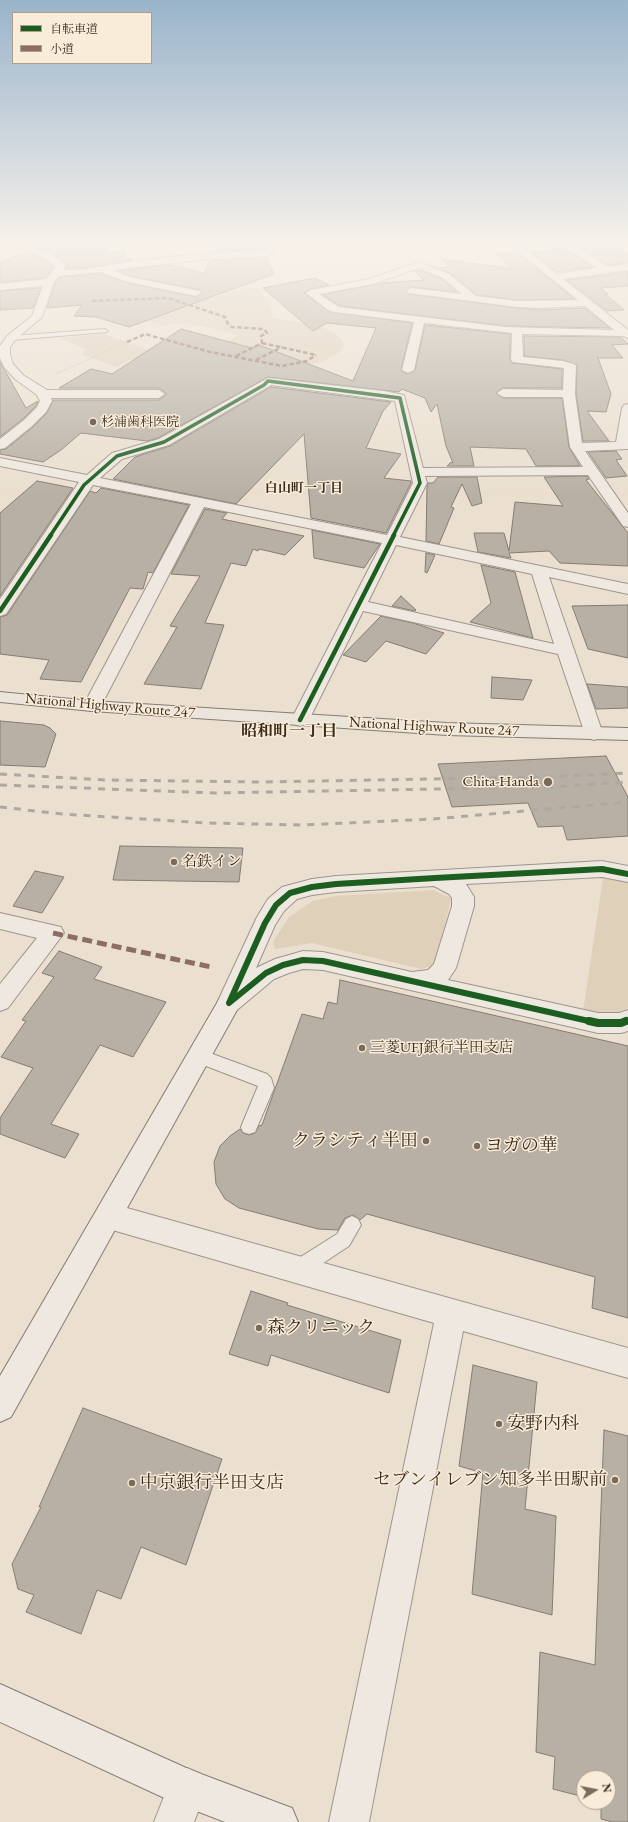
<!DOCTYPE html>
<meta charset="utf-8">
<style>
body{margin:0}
#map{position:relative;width:628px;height:1822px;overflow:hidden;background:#ebe0d0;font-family:"EB Garamond","Noto Serif JP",serif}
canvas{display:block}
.legend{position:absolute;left:12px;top:12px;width:140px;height:52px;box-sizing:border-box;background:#f9ecd9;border:1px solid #ad9f8d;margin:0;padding:5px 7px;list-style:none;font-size:12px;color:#3b2b1b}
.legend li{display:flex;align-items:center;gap:8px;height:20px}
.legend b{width:20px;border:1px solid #ad9f8d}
.north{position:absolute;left:576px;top:1770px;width:40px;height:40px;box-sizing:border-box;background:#f9ecd9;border:1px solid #ad9f8d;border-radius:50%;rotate:80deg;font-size:11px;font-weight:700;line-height:16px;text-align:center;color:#3b2b1b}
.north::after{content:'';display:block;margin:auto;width:14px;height:18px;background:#796a5a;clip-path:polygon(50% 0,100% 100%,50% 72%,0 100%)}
</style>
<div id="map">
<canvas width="628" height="1822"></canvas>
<ul class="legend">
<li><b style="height:5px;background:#1b5e20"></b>自転車道</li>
<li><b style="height:5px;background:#8d6e63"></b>小道</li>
</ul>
<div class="north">N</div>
</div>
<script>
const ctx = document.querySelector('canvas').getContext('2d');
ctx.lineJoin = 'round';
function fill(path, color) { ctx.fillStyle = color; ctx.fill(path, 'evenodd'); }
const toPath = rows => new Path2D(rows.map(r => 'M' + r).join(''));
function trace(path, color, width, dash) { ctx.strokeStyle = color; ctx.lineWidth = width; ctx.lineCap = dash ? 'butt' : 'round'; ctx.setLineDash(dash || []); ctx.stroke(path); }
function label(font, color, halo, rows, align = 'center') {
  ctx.font = font + ' "EB Garamond","Noto Serif JP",serif'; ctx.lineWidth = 3; ctx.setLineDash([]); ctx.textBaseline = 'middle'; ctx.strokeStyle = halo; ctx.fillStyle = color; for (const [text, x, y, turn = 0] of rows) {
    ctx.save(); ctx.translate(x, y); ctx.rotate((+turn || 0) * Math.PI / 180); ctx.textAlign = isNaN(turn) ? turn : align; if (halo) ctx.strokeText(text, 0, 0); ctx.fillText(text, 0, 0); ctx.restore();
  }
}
const green = toPath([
 [247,287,261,288,262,295,269,301,273,318,310,324,329,330,342,339,344,346,340,352,321,363,206,375,130,360,117,367,82,355,85,349,59,338,104,334,161,354,210,352,238,335,189,323,164,325,141,319,147,293,177,292,207,299],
 [603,878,620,879,628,883,628,1008,617,1012,597,1013,583,1011],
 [433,890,451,898,436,965,421,969,312,943,275,949,273,942,289,917,313,901,335,896]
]);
const building = toPath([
 [221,240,256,240,255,242,270,243,264,249,215,252,221,240],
 [541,240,549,240,550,244,580,258,593,267,557,272,530,252,558,250,540,244,541,240],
 [563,240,602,240,628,253,628,263,608,265,588,252,563,240],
 [47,244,66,247,107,248,104,252,125,251,124,259,131,258,131,260,86,268,66,268,68,266,65,263,53,254,39,247,47,244],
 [26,252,45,260,54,267,45,278,0,282,0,262,26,252],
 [517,252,574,299,517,300,477,295,450,273,439,268,450,267,442,259,512,269,497,254,517,252],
 [266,258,274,274,129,327,96,317,74,316,82,305,47,308,55,283,60,277,100,274,128,283,196,297,202,293,200,290,130,276,118,271,171,265,204,273,210,261,266,258],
 [415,271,421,271,442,279,457,292,411,287,405,291,408,294,517,308,541,310,584,308,610,328,506,326,340,306,323,295,381,283,424,280,415,271],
 [628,272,628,286,601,288,608,294,605,294,624,310,607,311,567,280,628,272],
 [315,278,329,285,311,289,304,293,328,311,412,323,401,370,407,374,415,370,425,325,510,334,510,360,512,363,562,369,562,388,503,388,496,393,503,398,562,398,569,447,580,466,536,466,526,449,470,447,474,466,447,466,451,462,453,463,446,446,437,404,431,412,425,398,402,389,399,392,268,377,158,438,147,441,81,433,61,450,43,462,0,454,0,450,6,449,33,427,47,413,53,400,159,400,166,395,166,393,159,388,59,388,91,369,112,374,181,329,252,348,259,345,353,381,376,328,327,323,313,331,263,288,315,278],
 [41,288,33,308,0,310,0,291,41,288],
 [524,336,620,337,628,344,612,345,623,358,598,358,611,394,606,412,587,411,609,441,583,441,576,394,577,365,563,360,524,356,524,336],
 [0,362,26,408,38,401,36,406,23,419,0,437,0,362],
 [271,387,391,402,383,411,366,448,401,454,384,478,411,481,411,483,386,533,311,518,304,434,236,504,113,479,135,457,170,446,271,387],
 [616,451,622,459,616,460,627,476,606,478,588,452,616,451],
 [587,476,589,479,586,480,628,533,628,566,560,563,549,551,509,553,511,558,478,552,474,533,504,533,509,551,515,502,563,506,544,477,587,476],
 [438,477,477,477,482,503,472,506,462,484,451,507,454,508,439,544,426,541,427,486,428,483,433,483,438,477],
 [37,481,73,488,0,596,0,513,37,481],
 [101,488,189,505,153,573,148,572,143,589,130,588,81,682,40,679,49,660,0,654,0,617,7,615,90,491,96,493,101,488],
 [205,509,227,513,222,519,304,536,285,555,259,549,258,551,253,549,246,566,231,563,205,623,224,625,201,689,144,684,177,627,170,626,200,576,171,574,205,509],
 [312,530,380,544,364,568,314,558,312,530],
 [426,553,435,555,427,573,425,572,426,553],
 [481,565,515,572,533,638,470,622,491,603,481,565],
 [401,596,416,610,415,611,392,606,401,596],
 [628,605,628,658,588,649,572,606,628,605],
 [381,616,413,623,444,633,426,654,386,641,366,662,343,655,381,616],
 [492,677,532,680,523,700,491,698,492,677],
 [587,684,628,687,628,708,596,709,587,684],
 [0,721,44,725,50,728,56,734,45,767,0,765,0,721],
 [606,756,628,797,628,836,567,840,563,826,538,827,528,803,452,807,438,764,606,756],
 [120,846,243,848,239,882,113,880,120,846],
 [35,871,64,877,42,913,13,906,35,871],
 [59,951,102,967,94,979,166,1002,133,1057,100,1045,51,1124,79,1134,65,1158,0,1134,0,1118,33,1068,1,1057,26,1021,22,1020,54,977,42,973,59,951],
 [340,980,628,1046,628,1318,592,1308,595,1277,367,1214,360,1220,353,1215,345,1218,338,1230,318,1229,239,1208,225,1199,216,1184,214,1162,220,1146,230,1136,240,1129,243,1133,249,1135,255,1133,259,1126,262,1125,302,1014,323,1019,328,1002,337,1004,340,980],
 [251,1291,288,1303,287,1305,401,1340,389,1393,271,1355,268,1366,229,1354,251,1291],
 [473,1365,537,1382,525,1509,556,1516,552,1615,472,1594,483,1473,459,1466,473,1365],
 [83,1408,222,1459,186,1565,141,1547,121,1599,97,1590,81,1634,26,1612,34,1595,18,1589,12,1564,41,1507,39,1507,83,1408],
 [604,1430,628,1436,628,1822,612,1822,601,1819,601,1802,608,1802,608,1778,584,1778,584,1797,553,1789,555,1757,536,1752,540,1652,595,1665,604,1430]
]);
const pathFar1 = toPath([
 [63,302,92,301],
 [65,370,127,342]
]);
const path = toPath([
 [56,374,67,369]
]);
const lane = toPath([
 [484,241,493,241,519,246,516,248,486,243,484,241],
 [105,329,108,331,107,332,11,340,8,338,11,336,105,329],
 [199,1049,267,1074,271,1078,274,1088,255,1132,249,1134,243,1132,241,1127,258,1086,193,1061,191,1056,193,1051,199,1049],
 [352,1216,358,1219,361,1225,349,1246,305,1275,298,1278,291,1275,289,1269,291,1263,337,1234,346,1219,352,1216]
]);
const street = toPath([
 [15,241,24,241,52,255,64,264,66,266,63,270,86,269,140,260,199,254,265,250,275,241,283,241,271,255,268,256,199,260,112,270,130,277,200,291,201,293,196,296,128,282,100,272,59,276,54,282,42,317,15,340,10,347,10,354,13,364,23,375,47,390,159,390,165,394,159,398,51,398,52,401,46,412,32,426,5,448,0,449,0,439,24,420,37,407,40,401,37,395,15,379,4,367,0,358,0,346,7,336,32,316,43,286,0,290,0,284,46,279,56,267,46,259,22,248,15,241],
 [505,241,514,241,557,274,597,268,581,257,551,243,550,241,560,241,587,253,608,267,628,264,628,270,563,279,628,330,628,338,623,336,522,334,523,357,563,361,574,364,576,366,575,394,582,443,616,442,622,408,624,405,628,404,628,449,585,451,628,513,628,527,623,526,588,475,425,476,427,483,400,537,628,584,628,594,549,577,603,734,601,738,594,740,587,738,585,734,558,654,363,611,309,720,306,724,300,726,294,724,291,720,382,543,204,507,101,706,98,710,92,711,86,710,83,706,191,504,93,485,6,614,0,616,0,599,79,482,0,466,0,458,87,475,112,453,159,439,268,378,384,391,404,395,423,468,583,467,570,447,563,397,503,397,497,393,503,389,563,390,564,368,513,362,511,360,512,333,424,323,414,370,408,373,402,370,414,322,334,312,328,310,306,293,311,290,368,279,419,262,449,274,476,296,517,301,578,300,505,241],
 [419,268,443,278,462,294,411,288,406,291,408,293,517,307,541,308,585,306,614,330,506,327,339,307,319,294,373,284,419,268],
 [271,385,395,401,413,483,387,535,100,478,122,459,169,445,271,385],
 [396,545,532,574,554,644,368,602,396,545],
 [602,861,628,866,628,882,602,877,466,884,474,897,474,906,456,968,448,980,598,1013,619,1013,628,1010,628,1031,621,1033,598,1033,323,970,303,969,289,973,274,979,237,1010,229,1013,221,1010,217,1003,257,917,268,899,282,887,312,879,336,876,602,861],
 [434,886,449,894,452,898,452,906,434,964,428,970,412,972,323,952,303,951,275,959,256,968,275,925,284,911,297,899,312,895,336,892,434,886],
 [0,913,61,927,64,933,8,1008,0,1011,0,984,37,938,0,929,0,913],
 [109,1203,628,1348,628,1378,463,1331,369,1822,329,1822,434,1323,109,1229,99,1225,95,1216,99,1207,109,1203],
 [187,1768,201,1774,207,1788,194,1822,154,1822,173,1774,187,1768]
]);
const secondary = toPath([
 [229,993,237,996,241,1003,237,1010,11,1417,0,1422,0,1376,221,996,229,993],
 [0,1684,193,1771,292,1808,298,1822,225,1822,173,1802,0,1722,0,1684]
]);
const highway = toPath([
 [0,692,92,701,447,723,628,728,628,740,447,735,92,711,0,702,0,692]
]);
const rail = toPath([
 [0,774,106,780,261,782,546,777,628,773],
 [0,785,216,793,550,787,628,782],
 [0,807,62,814,207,823,304,825,433,819,628,802]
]);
const quietFar1 = toPath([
 [92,301,168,298,225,317,228,324,232,327,264,329,267,333,261,336,262,343,236,356],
 [127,342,145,334,210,352,282,366,307,361,316,355],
 [262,343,316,355],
 [256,360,282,347]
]);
const quiet = toPath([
 [53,933,211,967]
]);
const cyclewayFar3 = toPath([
 [50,536,84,485,117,456,164,442,264,385,268,381,400,398,420,483,393,536]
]);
const cyclewayFar2 = toPath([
 [0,611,51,535],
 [300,720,394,535]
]);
const cyclewayFar1 = toPath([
 [593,1022,323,961,303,960,283,965,266,973,229,1003,265,923,276,905,290,893,312,887,336,884,435,878,602,869,628,874],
 [624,1022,628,1020]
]);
const cycleway = toPath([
 [589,1021,598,1023,621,1023,626,1021]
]);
const markers = [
 [93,422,4,"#796a5a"],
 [548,782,5,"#796a5a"],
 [174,862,4,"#796a5a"],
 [362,1048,4,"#796a5a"],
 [426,1141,4,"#796a5a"],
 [477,1146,4,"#796a5a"],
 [259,1328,4,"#796a5a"],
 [499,1424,4,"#796a5a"],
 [615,1480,4,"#796a5a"],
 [132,1483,4,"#796a5a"]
];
const farPoinames = [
 ["杉浦歯科医院",101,422]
];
const farNeighbourhoodnames = [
 ["白山町一丁目",304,488]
];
const streetNames = [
 ["National Highway Route 247",110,706,5],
 ["National Highway Route 247",434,727,3]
];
const poiNames = [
 ["Chita-Handa",539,782,"right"],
 ["名鉄イン",182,862],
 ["三菱UFJ銀行半田支店",370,1048]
];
const neighbourhoodNames = [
 ["昭和町一丁目",289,732]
];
const nearPoinames = [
 ["クラシティ半田",418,1141,"right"],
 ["ヨガの華",485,1146],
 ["森クリニック",267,1328],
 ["安野内科",507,1424],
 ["セブンイレブン知多半田駅前",607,1480,"right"],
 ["中京銀行半田支店",140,1483]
];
fill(green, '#dfd0ba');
fill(building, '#b8b0a4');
trace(building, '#857c72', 1);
trace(lane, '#9d958b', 2);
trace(street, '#9d958b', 2);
trace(secondary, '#857c72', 2);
trace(highway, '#857c72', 2);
trace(pathFar1, '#aea8a0', 1, [0.5, 1]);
trace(path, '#aea8a0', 1.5, [0.5, 1]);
fill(lane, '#eee8e0');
fill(street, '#eee8e0');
fill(secondary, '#eee8e0');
fill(highway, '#ebe5dc');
trace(rail, '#aea8a0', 3, [7, 7]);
trace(quietFar1, '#8d6e63', 2.5, [4.5, 2.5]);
trace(quiet, '#8d6e63', 5, [10, 5]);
trace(cyclewayFar3, '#1b5e20', 3.5);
trace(cyclewayFar2, '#1b5e20', 4.5);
trace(cyclewayFar1, '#1b5e20', 6);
trace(cycleway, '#1b5e20', 8);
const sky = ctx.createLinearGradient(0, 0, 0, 496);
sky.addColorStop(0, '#9ab4cb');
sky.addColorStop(0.49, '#f6f1ea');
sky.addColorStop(1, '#f6f1ea00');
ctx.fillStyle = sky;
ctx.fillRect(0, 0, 628, 496);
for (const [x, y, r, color] of markers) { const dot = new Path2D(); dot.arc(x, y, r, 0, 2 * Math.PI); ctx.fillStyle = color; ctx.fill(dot); trace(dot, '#f9ecd9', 1.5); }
label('13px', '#3b2b1b', '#f9ecd9', farPoinames, 'left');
label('bold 13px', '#3b2b1b', '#f9ecd9', farNeighbourhoodnames);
label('15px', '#3b2b1b', '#f9ecd9', streetNames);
label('15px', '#3b2b1b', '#f9ecd9', poiNames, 'left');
label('bold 16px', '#3b2b1b', '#f9ecd9', neighbourhoodNames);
label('18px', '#3b2b1b', '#f9ecd9', nearPoinames, 'left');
</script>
